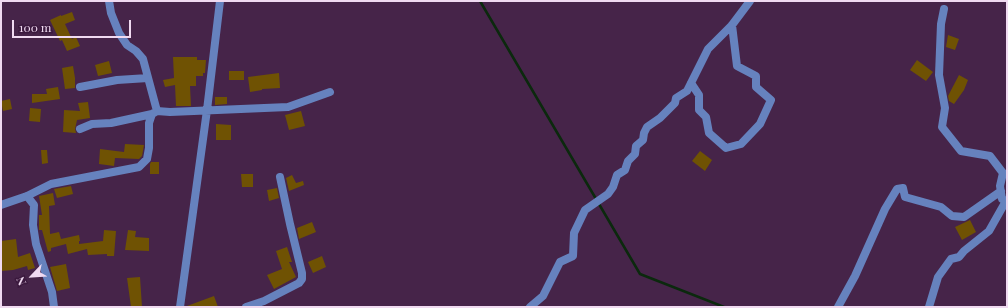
<!DOCTYPE html>
<style>
body{margin:0}
#map{position:relative;width:1008px;height:308px;overflow:hidden;background:#462449;font-family:"Playfair Display",serif}
canvas{display:block}
.frame{position:absolute;inset:0;border:2px solid #f0daf1;pointer-events:none}
.north{position:absolute;left:12px;top:256px;width:40px;height:40px;-webkit-text-stroke:3px #3b193e;paint-order:stroke;rotate:245deg;font-size:11px;font-weight:700;line-height:16px;text-align:center;color:#f0daf1}
.north::after{content:'';display:block;margin:auto;width:14px;height:18px;background:#f0daf1;clip-path:polygon(50% 0,100% 100%,50% 72%,0 100%)}
.scale{position:absolute;left:12px;top:20px;width:119px;height:18px;box-sizing:border-box;border:2px solid #f0daf1;border-top:0;padding-left:5px;font-size:12px;line-height:14px;white-space:nowrap;color:#f0daf1;-webkit-text-stroke:3px #3b193e;paint-order:stroke}
</style>
<div id="map">
<canvas width="1008" height="308"></canvas>
<div class="frame"></div>
<div class="north">N</div>
<div class="scale">100 m</div>
</div>
<script>
const ctx = document.querySelector('canvas').getContext('2d');
ctx.lineJoin = 'round';
const toPath = rows => new Path2D(rows.map(r => 'M' + r).join(''));
function trace(path, color, width, dash) { ctx.strokeStyle = color; ctx.lineWidth = width; ctx.lineCap = dash ? 'butt' : 'round'; ctx.setLineDash(dash || []); ctx.stroke(path); }
function fill(path, color) { ctx.fillStyle = color; ctx.fill(path, 'evenodd'); }
const stream = toPath([
 [480,1,640,274,724,307]
]);
const building = toPath([
 [72,12,75,20,65,24,72,39,76,37,80,46,67,51,62,40,60,41,50,20,61,15,61,16],
 [948,35,959,39,955,50,946,47],
 [173,57,197,57,197,60,206,60,205,73,203,73,203,76,196,76,196,86,190,86,191,106,176,106,175,85,165,87,163,80,174,78],
 [917,60,933,72,926,81,910,70],
 [109,61,112,73,98,76,95,65],
 [73,66,75,78,75,88,65,89,62,68],
 [229,71,244,71,244,80,229,80],
 [279,73,280,88,262,89,262,90,250,92,248,77],
 [959,75,968,80,964,90,954,104,949,101,948,96],
 [58,87,60,99,32,103,32,94,47,94,46,89],
 [215,97,227,97,227,104,215,105],
 [10,99,12,109,3,111,1,101],
 [88,102,90,118,77,120,75,129,76,133,63,132,64,110,80,111,78,103],
 [30,108,41,109,40,122,29,121],
 [301,111,305,126,289,130,285,115],
 [216,124,231,125,231,140,216,140],
 [125,144,144,145,142,156,139,159,115,158,114,166,99,164,100,149,124,152],
 [41,150,47,150,48,163,42,164],
 [700,151,712,160,705,171,692,161],
 [151,162,159,162,159,174,150,174,150,164],
 [241,174,253,174,253,187,242,187],
 [292,175,296,183,303,181,304,185,289,191,286,178],
 [71,186,73,194,57,198,54,189],
 [277,188,279,198,269,201,267,190],
 [53,193,55,205,49,206,50,234,59,232,61,239,79,235,80,241,79,241,79,244,103,241,104,230,116,231,114,256,107,256,107,254,88,255,87,249,68,254,66,244,51,248,51,251,48,252,42,230,39,230,39,215,42,215,39,196],
 [970,220,976,232,962,240,955,227],
 [312,222,316,232,299,239,297,228],
 [128,230,136,231,135,237,149,238,149,251,125,250],
 [16,239,18,257,30,253,35,268,28,270,27,266,13,270,1,271,1,241],
 [287,247,292,262,289,262,296,277,274,289,267,275,282,269,276,251],
 [322,256,326,267,313,273,308,262],
 [66,264,70,288,57,291,50,267],
 [140,277,142,307,131,307,127,278],
 [214,296,218,307,187,307,187,306]
]);
const street = toPath([
 [109,1,111,13,119,33,127,45,136,51,143,59,157,111],
 [944,9,941,24,939,75,945,108,942,127,961,151,990,156,1003,173,1000,186,1002,199,1007,201],
 [691,83,699,95,699,110,706,117,709,133,726,148,741,144,760,124,771,100,756,87,756,76,737,66,732,25],
 [80,87,117,80,148,78],
 [80,129,92,124,111,123,152,114],
 [27,196,34,205,33,225,36,244,52,292,54,307],
 [1,205,27,196,51,184,139,167,147,159,149,148,149,123,152,114,157,111,170,112,288,107,330,92],
 [180,307,207,110,220,1],
 [246,307,264,301,299,283,302,279,302,273,290,224,280,177],
 [530,307,543,296,560,262,573,256,574,233,585,210,608,194,613,187,617,175,625,170,628,161,635,154,636,146,643,140,644,133,647,127,660,118,675,103,676,98,687,91,708,49,732,25,750,1],
 [838,307,855,276,885,209,897,189,903,188,905,197,941,207,952,216,964,217,1001,191],
 [929,307,938,277,951,259,959,257,964,251,989,231,1006,201]
]);
trace(stream, '#0b290d', 2.5);
fill(building, '#6f5203');
trace(street, '#6682be', 8);
</script>
